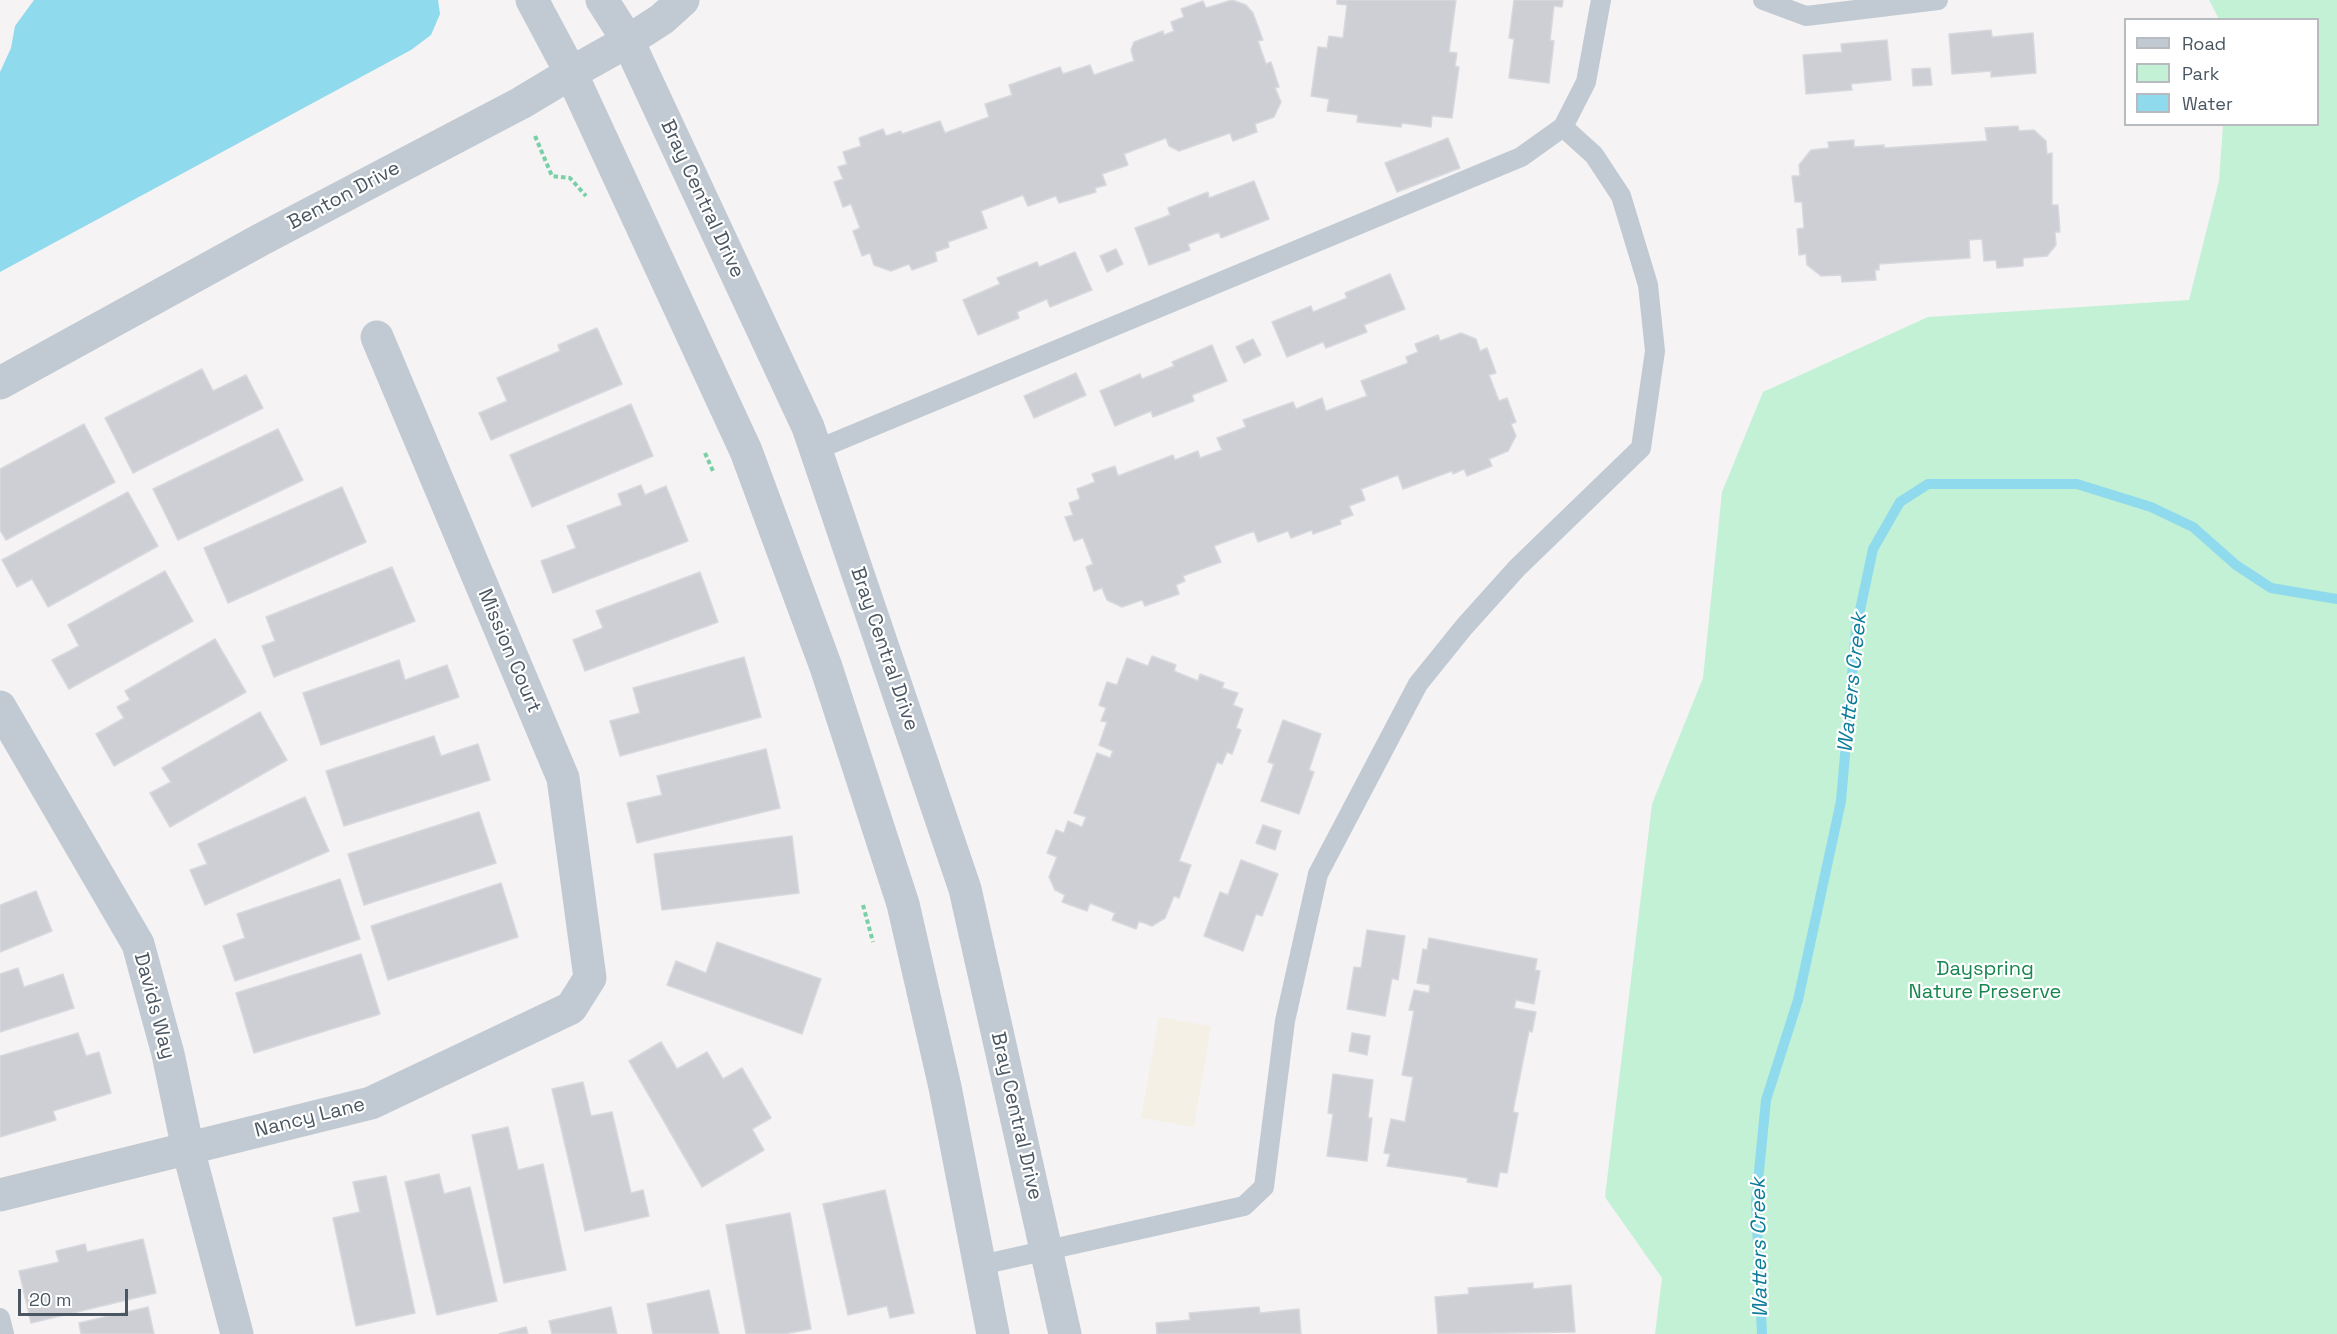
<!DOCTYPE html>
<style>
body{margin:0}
#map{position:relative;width:2337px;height:1334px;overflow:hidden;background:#f5f3f3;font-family:"Space Grotesk",sans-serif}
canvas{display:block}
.legend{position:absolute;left:2124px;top:18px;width:195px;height:108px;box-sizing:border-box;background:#fff;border:2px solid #b7bbc0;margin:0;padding:8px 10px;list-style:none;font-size:18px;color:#4a5661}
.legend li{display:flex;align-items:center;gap:12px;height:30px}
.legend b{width:30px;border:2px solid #b7bbc0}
.scale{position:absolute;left:18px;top:1289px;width:110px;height:27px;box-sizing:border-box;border:3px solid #4a5661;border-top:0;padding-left:8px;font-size:18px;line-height:21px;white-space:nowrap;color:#4a5661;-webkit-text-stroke:4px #fff;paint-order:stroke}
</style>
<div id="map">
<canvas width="2337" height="1334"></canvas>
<ul class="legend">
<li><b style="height:8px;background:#c1cad2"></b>Road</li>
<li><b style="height:16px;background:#c3f1d5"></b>Park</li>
<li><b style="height:16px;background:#90daee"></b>Water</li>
</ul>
<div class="scale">20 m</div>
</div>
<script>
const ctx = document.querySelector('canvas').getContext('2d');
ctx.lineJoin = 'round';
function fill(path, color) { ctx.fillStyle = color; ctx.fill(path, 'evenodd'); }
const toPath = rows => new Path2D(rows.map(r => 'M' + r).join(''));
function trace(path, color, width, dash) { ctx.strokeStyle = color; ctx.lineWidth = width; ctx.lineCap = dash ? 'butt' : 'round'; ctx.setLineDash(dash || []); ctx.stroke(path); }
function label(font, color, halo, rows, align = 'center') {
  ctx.font = font + ' "Space Grotesk",sans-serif'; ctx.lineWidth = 4.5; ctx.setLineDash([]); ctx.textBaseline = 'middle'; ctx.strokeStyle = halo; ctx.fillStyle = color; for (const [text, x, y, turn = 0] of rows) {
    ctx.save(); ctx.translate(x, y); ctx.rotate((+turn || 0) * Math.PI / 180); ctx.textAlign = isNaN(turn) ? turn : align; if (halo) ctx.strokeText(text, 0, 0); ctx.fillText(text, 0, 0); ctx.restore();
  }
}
const green = toPath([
 [2209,0,2337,0,2337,1334,1655,1334,1662,1278,1605,1197,1652,804,1703,678,1722,492,1763,392,1928,317,2189,300,2219,181,2223,125,2318,124,2318,20,2219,19]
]);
const sand = toPath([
 [1159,1017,1211,1026,1194,1127,1141,1118]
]);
const water = toPath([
 [34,0,438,0,440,14,431,35,411,50,0,272,0,72,11,48,15,26]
]);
const stream = toPath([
 [1762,1334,1756,1202,1766,1100,1798,1000,1841,801,1856,629,1873,549,1900,502,1928,484,2077,484,2151,507,2193,527,2236,565,2271,588,2337,599]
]);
const building = toPath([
 [1232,0,1246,5,1253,13,1263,40,1258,41,1266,64,1271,62,1279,87,1275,88,1281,102,1274,117,1255,124,1257,132,1233,141,1230,133,1179,151,1169,146,1166,138,1124,154,1128,165,1102,174,1106,185,1095,188,1096,192,1059,203,1056,196,1028,206,1023,195,981,211,987,228,948,242,949,247,935,252,937,261,912,270,909,264,891,271,874,265,870,253,862,256,853,231,860,228,851,204,843,207,834,182,843,179,838,167,847,164,843,152,861,146,859,138,883,129,886,136,901,131,902,134,940,121,945,133,989,117,985,104,1012,95,1009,85,1060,67,1063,74,1090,65,1094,75,1134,61,1131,50,1134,42,1163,31,1164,35,1174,31,1171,22,1184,17,1181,9,1203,1,1206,8,1232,0],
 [1337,0,1456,0,1449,52,1457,53,1455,66,1459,67,1452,118,1432,116,1431,127,1402,123,1401,127,1357,122,1358,115,1327,111,1329,99,1311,96,1318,47,1327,48,1329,36,1343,38,1347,5,1337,4,1337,0],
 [1514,0,1563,0,1562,7,1554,6,1550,40,1554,41,1549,83,1509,78,1514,39,1509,38,1514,0],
 [1991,30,1992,37,2033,33,2036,73,1991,77,1991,71,1952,74,1949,34,1991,30],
 [1887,40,1891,80,1851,84,1852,90,1806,94,1803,55,1842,52,1841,44,1887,40],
 [1930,68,1932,85,1913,86,1912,69,1930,68],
 [2018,126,2019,131,2034,130,2046,141,2047,154,2052,153,2052,205,2058,205,2060,232,2055,232,2056,245,2047,256,2023,258,2023,266,1997,268,1996,260,1984,261,1982,239,1969,240,1970,258,1879,264,1879,270,1875,270,1876,280,1842,282,1841,275,1821,276,1807,265,1806,254,1799,255,1797,229,1804,228,1802,202,1795,202,1792,176,1800,176,1799,165,1811,150,1829,148,1828,142,1854,140,1854,147,1884,145,1884,148,1987,141,1985,128,2018,126],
 [1448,138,1460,168,1397,192,1385,163,1448,138],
 [1254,181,1269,219,1221,238,1219,232,1188,244,1190,250,1149,265,1135,228,1170,215,1168,208,1208,192,1209,198,1254,181],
 [1116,249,1123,264,1107,272,1100,256,1116,249],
 [1075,252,1092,290,1050,307,1047,299,1017,312,1019,318,978,335,963,300,1000,284,997,278,1037,262,1039,267,1075,252],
 [1390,274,1405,309,1364,325,1367,332,1326,348,1323,342,1287,357,1272,322,1311,306,1313,312,1347,298,1345,293,1390,274],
 [597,328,622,384,491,440,479,413,507,401,497,378,560,351,558,345,597,328],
 [1461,333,1476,339,1480,351,1487,348,1496,373,1489,375,1499,401,1507,398,1516,422,1511,424,1516,436,1508,451,1489,459,1492,466,1467,476,1464,469,1453,474,1452,471,1403,489,1398,475,1361,489,1365,500,1349,506,1353,515,1340,520,1341,524,1313,534,1312,530,1291,538,1288,531,1258,542,1254,531,1214,546,1221,562,1183,576,1185,581,1176,585,1179,594,1145,606,1142,600,1122,607,1107,600,1102,588,1094,591,1086,567,1093,564,1083,538,1074,541,1065,517,1073,515,1069,503,1080,499,1077,489,1095,482,1092,474,1115,466,1118,476,1173,455,1175,460,1198,451,1200,458,1222,450,1217,438,1246,427,1243,420,1293,402,1296,409,1322,398,1326,411,1367,396,1361,381,1408,363,1406,357,1418,352,1415,344,1438,335,1440,341,1461,333],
 [1253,339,1261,355,1244,363,1236,347,1253,339],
 [1212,345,1227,381,1192,395,1194,401,1153,417,1151,411,1115,426,1100,391,1140,374,1142,379,1174,366,1172,362,1212,345],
 [202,369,213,391,246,375,263,408,133,473,105,418,202,369],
 [1076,373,1086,395,1034,418,1024,396,1076,373],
 [631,404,653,456,532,507,510,455,631,404],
 [84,424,115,482,6,540,0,530,0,469,84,424],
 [278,429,303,480,178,540,153,489,278,429],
 [641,485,645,495,666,486,688,541,553,593,541,561,576,548,567,526,622,505,618,494,641,485],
 [342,487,366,542,228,603,204,548,342,487],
 [128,492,158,546,48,607,32,579,17,587,2,560,128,492],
 [392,567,415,621,274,677,262,646,275,641,266,617,392,567],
 [165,571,193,621,69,689,52,660,79,646,68,625,165,571],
 [700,572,718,622,585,671,573,640,603,628,596,611,700,572],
 [215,639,246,692,114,766,96,734,124,718,117,707,130,700,125,691,215,639],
 [1152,656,1176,665,1174,671,1198,681,1200,674,1224,683,1222,688,1238,693,1233,705,1243,709,1236,728,1241,730,1232,754,1227,752,1222,764,1217,762,1179,861,1191,865,1179,898,1174,896,1165,918,1152,926,1139,921,1136,929,1112,920,1115,913,1090,903,1087,911,1062,902,1065,895,1055,890,1049,877,1057,857,1047,853,1056,830,1064,833,1068,821,1082,827,1086,817,1074,813,1097,753,1110,758,1113,751,1099,745,1107,722,1101,721,1106,708,1099,705,1107,682,1117,685,1127,658,1148,666,1152,656],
 [744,657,761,717,620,756,610,721,640,713,633,688,744,657],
 [399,660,405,680,447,665,459,697,321,745,303,693,399,660],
 [260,712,287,760,170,827,150,793,171,782,162,768,260,712],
 [1283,720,1321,734,1309,770,1314,772,1299,814,1261,801,1274,764,1268,762,1283,720],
 [434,736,441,756,478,744,490,780,344,826,326,771,434,736],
 [766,749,780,808,637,843,627,803,662,795,657,776,766,749],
 [305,797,329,851,205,905,190,870,207,864,198,844,305,797],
 [479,812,496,863,364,905,348,854,479,812],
 [1263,825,1281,831,1275,850,1256,843,1263,825],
 [792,836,799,893,662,910,654,854,792,836],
 [1241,860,1278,874,1262,916,1256,914,1243,951,1204,936,1220,892,1228,895,1241,860],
 [340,879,360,939,235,981,223,946,245,938,237,914,340,879],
 [501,883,518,937,388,980,371,926,501,883],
 [36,891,52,931,0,952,0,905,36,891],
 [1367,930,1405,936,1398,980,1392,978,1385,1016,1347,1009,1354,967,1361,968,1367,930],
 [1429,938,1537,959,1535,970,1540,971,1534,1004,1516,1000,1514,1008,1536,1012,1532,1032,1529,1031,1514,1106,1513,1112,1518,1113,1507,1173,1500,1172,1497,1187,1467,1182,1468,1178,1387,1166,1390,1154,1384,1153,1391,1119,1405,1122,1413,1077,1402,1075,1414,1011,1409,1010,1414,990,1429,993,1430,985,1417,983,1423,949,1427,950,1429,938],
 [717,942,821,979,802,1034,667,985,676,961,706,973,717,942],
 [361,954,380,1014,254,1053,236,993,361,954],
 [18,968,24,987,63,974,74,1008,0,1032,0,974,18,968],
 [78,1033,86,1056,99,1052,111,1093,53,1111,56,1120,0,1137,0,1056,78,1033],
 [1352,1033,1370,1036,1367,1055,1349,1051,1352,1033],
 [661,1042,677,1069,707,1052,723,1079,742,1068,771,1118,752,1129,764,1150,702,1187,629,1061,661,1042],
 [1333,1074,1373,1080,1368,1118,1372,1118,1367,1161,1327,1156,1333,1114,1328,1113,1333,1074],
 [583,1082,591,1116,612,1112,631,1193,643,1190,649,1216,585,1231,552,1089,583,1082],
 [508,1127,518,1170,543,1164,566,1270,504,1283,472,1135,508,1127],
 [439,1174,444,1194,470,1187,497,1301,437,1315,405,1182,439,1174],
 [386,1176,415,1313,356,1326,333,1218,360,1212,353,1182,386,1176],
 [885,1190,914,1313,890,1318,887,1306,848,1315,823,1204,885,1190],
 [790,1213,811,1329,784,1334,746,1334,726,1225,790,1213],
 [143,1239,156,1293,31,1323,19,1271,59,1262,56,1251,85,1244,87,1252,143,1239],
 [1533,1283,1533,1289,1571,1285,1575,1332,1438,1334,1435,1297,1469,1294,1468,1288,1533,1283],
 [709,1290,719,1334,653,1334,647,1304,709,1290],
 [148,1307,154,1334,81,1334,79,1323,148,1307],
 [611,1307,617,1334,552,1334,549,1321,611,1307],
 [1259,1307,1260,1313,1299,1309,1301,1334,1157,1334,1156,1323,1190,1320,1189,1313,1259,1307],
 [526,1327,528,1334,499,1334,526,1327]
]);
const path = toPath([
 [535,136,552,176,570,178,586,196],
 [705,453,713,471],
 [863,905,873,942]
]);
const service = toPath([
 [1763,0,1806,16,1938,0],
 [816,450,1521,157,1563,127],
 [981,1265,1244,1206,1264,1187,1285,1021,1318,874,1418,684,1464,627,1517,568,1641,448,1655,351,1648,285,1621,196,1594,155,1563,127,1586,82,1601,0],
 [0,1318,4,1334]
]);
const minor = toPath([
 [0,383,262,239,521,103,571,73],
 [0,707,138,944,168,1054,188,1149,237,1334],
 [0,1195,371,1103,571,1008,590,978,563,778,377,337]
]);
const tertiary = toPath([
 [532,0,571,73,746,451,826,667,903,904,945,1087,993,1334],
 [602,0,628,41,808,427,965,889,1065,1334],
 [571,73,628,41,662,19,683,0]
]);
const streetNames = [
 ["Benton Drive",344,196,-28],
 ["Bray Central Drive",702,199,65],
 ["Bray Central Drive",884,649,71],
 ["Mission Court",509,651,67],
 ["Davids Way",154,1006,75],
 ["Bray Central Drive",1016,1116,77],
 ["Nancy Lane",310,1118,-14]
];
const parkNames = [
 ["Dayspring",1985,970],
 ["Nature Preserve",1985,993]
];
const waterNames = [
 ["Watters Creek",1853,683,-84],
 ["Watters Creek",1760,1248,-91]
];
fill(green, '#c3f1d5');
fill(sand, '#f5f0e5');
fill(water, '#90daee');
trace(stream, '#90daee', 10);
fill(building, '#cdcfd5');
trace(building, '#d7d9de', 1.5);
trace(path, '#7ad0a6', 4, [4.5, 3]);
trace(service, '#c1cad2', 20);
trace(minor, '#c1cad2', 33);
trace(tertiary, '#c1cad2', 33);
label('20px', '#4a5661', '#fff', streetNames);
label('20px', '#17864f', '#fff', parkNames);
label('italic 21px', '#0c7c9b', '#fff', waterNames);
</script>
